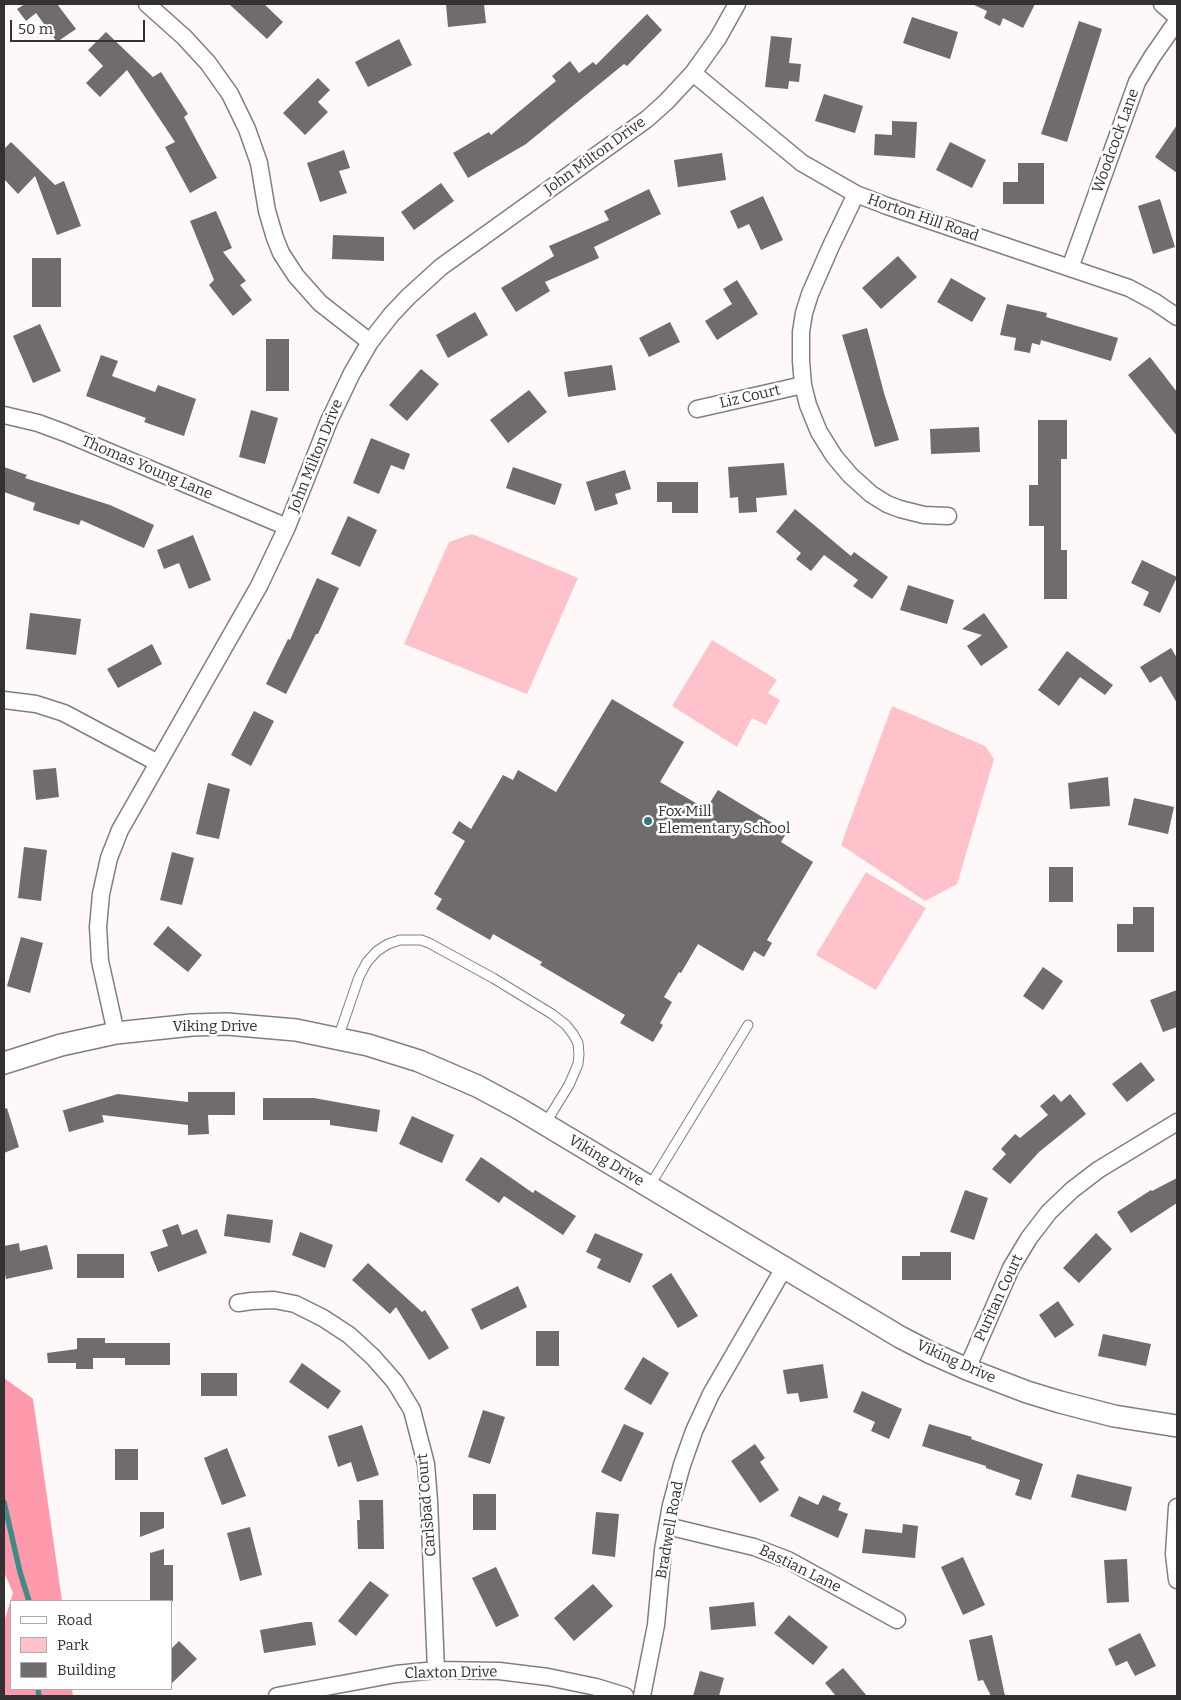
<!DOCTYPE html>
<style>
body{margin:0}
#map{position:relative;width:1181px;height:1700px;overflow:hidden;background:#fef8f9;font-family:Bitter,serif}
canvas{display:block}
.frame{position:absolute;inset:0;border:5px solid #333131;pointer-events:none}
.legend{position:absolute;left:10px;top:1600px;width:162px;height:90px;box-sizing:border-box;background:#fff;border:1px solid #adadad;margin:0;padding:6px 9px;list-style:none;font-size:15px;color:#333131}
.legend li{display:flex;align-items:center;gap:10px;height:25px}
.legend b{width:25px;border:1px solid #adadad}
.scale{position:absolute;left:10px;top:20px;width:135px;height:22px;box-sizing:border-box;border:2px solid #333131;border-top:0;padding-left:6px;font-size:15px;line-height:18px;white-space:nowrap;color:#333131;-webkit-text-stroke:4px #fff;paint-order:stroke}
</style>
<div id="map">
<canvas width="1181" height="1700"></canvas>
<div class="frame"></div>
<ul class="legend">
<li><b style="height:6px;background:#fff"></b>Road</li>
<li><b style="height:14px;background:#ffc2cb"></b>Park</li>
<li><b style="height:14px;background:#706b6c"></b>Building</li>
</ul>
<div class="scale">50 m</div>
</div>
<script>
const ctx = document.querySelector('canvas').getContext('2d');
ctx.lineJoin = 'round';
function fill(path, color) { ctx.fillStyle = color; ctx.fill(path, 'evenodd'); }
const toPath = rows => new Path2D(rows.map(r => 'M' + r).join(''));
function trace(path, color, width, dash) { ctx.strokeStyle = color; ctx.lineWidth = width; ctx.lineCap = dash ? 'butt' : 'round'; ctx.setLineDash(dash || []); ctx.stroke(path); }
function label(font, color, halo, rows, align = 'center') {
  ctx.font = font + ' Bitter,serif'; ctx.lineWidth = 5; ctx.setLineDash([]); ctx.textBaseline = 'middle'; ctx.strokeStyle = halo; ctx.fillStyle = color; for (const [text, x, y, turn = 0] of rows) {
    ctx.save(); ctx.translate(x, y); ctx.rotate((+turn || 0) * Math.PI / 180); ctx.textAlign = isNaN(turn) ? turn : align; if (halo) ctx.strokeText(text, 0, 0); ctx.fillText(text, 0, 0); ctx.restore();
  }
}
const green = toPath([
 [472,534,578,578,527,694,404,644,449,542],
 [712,640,777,680,768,693,780,700,766,725,752,718,737,747,672,706],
 [892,706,985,746,994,759,957,884,925,901,841,845],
 [866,872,926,908,876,990,816,955]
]);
const forest = toPath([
 [4,1378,33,1399,62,1601,11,1601,11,1689,72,1689,73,1696,4,1696,4,1622,13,1593,4,1572]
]);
const stream = toPath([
 [4,1502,20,1572,29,1601],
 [38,1689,39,1696]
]);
const building = toPath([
 [25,4,57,4,76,29,57,42,36,13,26,21,17,9],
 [229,4,264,4,283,22,267,39],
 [446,4,484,4,486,23,448,27],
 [972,4,1035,4,1023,28,1003,18,1000,26,984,18,987,11],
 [647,14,662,30,627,66,624,64,526,144,468,178,453,153,489,132,491,135,556,81,552,76,570,61,579,73,593,62,596,65],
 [912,17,958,32,950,59,903,43],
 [1079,21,1102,29,1067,142,1041,134],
 [106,32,153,77,161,72,188,114,184,117,217,178,190,193,165,147,175,142,127,70,100,97,86,83,103,66,88,50],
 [771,36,792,38,789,63,801,64,799,82,789,81,788,89,765,87],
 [399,39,412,65,368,87,355,62],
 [318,78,330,90,318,102,328,112,305,135,283,113],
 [824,94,863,106,855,133,815,121],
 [892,121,917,122,915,158,874,155,875,134,892,135],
 [1177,125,1177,173,1155,157],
 [11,142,55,185,64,181,81,226,57,235,35,176,18,194,4,179,4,149],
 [950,142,986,160,972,188,936,170],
 [344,150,350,168,339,171,347,193,320,202,307,163],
 [722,153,726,180,678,187,674,160],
 [1018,163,1044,163,1044,204,1003,204,1003,182,1018,182],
 [441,183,454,201,414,230,401,212],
 [649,189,661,214,594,247,599,258,545,282,550,291,516,312,501,288,554,256,549,246,609,220,604,211],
 [763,196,783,240,761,250,749,224,738,229,730,211],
 [1160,199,1175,247,1153,254,1138,206],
 [216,211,232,248,223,252,246,281,240,285,252,300,233,316,209,285,214,280,190,221],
 [333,235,384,237,384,261,332,259],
 [898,256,917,277,881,309,862,288],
 [32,258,61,258,61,307,32,307],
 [951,278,986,298,972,322,937,302],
 [737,280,758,314,717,340,705,321,732,304,723,289],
 [1007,304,1047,313,1046,317,1118,338,1111,361,1041,340,1040,345,1032,343,1030,353,1014,350,1016,338,1000,335],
 [475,312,488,335,448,358,436,335],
 [670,322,680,342,649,357,639,338],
 [40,324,61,371,33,383,13,336],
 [867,328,884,393,899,440,875,447,842,335],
 [266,339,289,339,289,391,266,391],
 [101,355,118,361,112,376,155,392,158,385,196,399,184,436,144,422,146,418,86,396],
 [1150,357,1177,392,1177,436,1128,375],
 [612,365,616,390,568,397,564,372],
 [421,369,439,384,407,421,389,405],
 [529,390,547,412,508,443,490,420],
 [251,410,278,418,265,464,239,457],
 [1038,420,1067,420,1067,459,1061,459,1061,550,1067,550,1067,599,1044,599,1044,526,1029,526,1029,485,1038,485],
 [979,427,980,452,931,454,930,429],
 [371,438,410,454,404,470,391,465,379,494,353,483],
 [784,463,787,495,756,498,757,512,739,513,738,497,730,498,728,467],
 [4,467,27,475,25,478,110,505,154,525,144,548,81,520,79,525,33,510,35,503,4,492],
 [513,467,562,484,555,505,506,488],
 [625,470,631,489,615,494,618,504,595,511,586,482],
 [657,482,698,482,698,513,672,513,672,502,657,502],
 [795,509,851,556,854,552,888,577,872,599,853,586,858,580,824,555,811,571,796,559,801,553,776,532],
 [348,516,377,530,360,567,331,554],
 [193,535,211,580,189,589,179,563,164,569,157,550],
 [1142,560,1177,577,1160,613,1143,605,1149,592,1131,583],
 [317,578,339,588,318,634,316,634,286,694,266,684,288,639,290,640],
 [908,585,954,600,947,624,900,610],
 [30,613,81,619,76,655,26,649],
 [984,613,1008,647,981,666,967,646,982,635,962,629],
 [152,644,162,664,118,688,107,669],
 [1171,648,1177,658,1177,703,1161,676,1150,683,1140,667],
 [1067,651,1113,685,1105,695,1080,677,1059,706,1038,690],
 [612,699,684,742,660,782,706,809,718,790,787,832,781,842,813,862,767,940,772,943,764,957,754,951,743,971,698,944,681,973,679,972,664,997,672,1002,660,1023,663,1025,653,1042,620,1023,625,1015,540,965,542,962,493,934,490,940,436,909,442,899,434,894,465,841,452,833,459,821,471,829,503,775,513,780,518,770,556,792],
 [254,711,274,721,251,766,231,755],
 [56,768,59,797,36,800,33,770],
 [1108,777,1110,806,1070,809,1068,783],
 [208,783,230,789,219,839,196,834],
 [1134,798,1174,807,1168,834,1128,825],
 [24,847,47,850,41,901,18,898],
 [172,852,194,858,182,905,160,900],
 [1049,867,1073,867,1073,902,1049,902],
 [1133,907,1154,907,1154,952,1117,952,1117,924,1133,924],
 [168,926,202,955,188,972,153,944],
 [21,937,43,943,30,993,7,986],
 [1043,967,1063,981,1043,1010,1023,996],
 [1177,990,1177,1027,1163,1032,1150,1000],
 [1141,1062,1155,1080,1127,1102,1112,1084],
 [188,1092,235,1092,235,1115,208,1115,209,1134,188,1135,188,1125,102,1115,104,1122,69,1132,63,1111,61,1111,118,1094,188,1102],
 [1054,1094,1061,1102,1070,1094,1086,1114,1039,1152,1010,1184,992,1169,1006,1154,1001,1149,1015,1134,1020,1138,1048,1115,1040,1106],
 [263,1098,314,1098,380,1110,377,1132,330,1125,330,1120,263,1120],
 [7,1108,19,1147,4,1153,4,1109],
 [412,1116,454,1135,442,1163,399,1144],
 [481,1157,533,1193,535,1190,576,1216,563,1235,504,1196,499,1203,465,1180],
 [1177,1178,1177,1203,1131,1233,1117,1212,1151,1190,1152,1191],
 [965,1190,988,1198,974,1240,950,1232],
 [227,1214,273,1220,270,1243,224,1236],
 [178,1224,182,1235,197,1229,207,1253,158,1272,150,1252,168,1246,162,1230],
 [300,1232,333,1245,325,1268,292,1255],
 [595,1233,643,1254,630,1283,597,1268,601,1259,586,1252],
 [1096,1233,1112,1249,1079,1283,1063,1268],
 [19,1243,20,1251,47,1245,53,1269,6,1279,4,1269,4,1246],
 [920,1252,951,1252,951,1280,902,1280,902,1256,920,1256],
 [77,1254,124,1254,124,1278,77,1278],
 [368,1263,422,1312,425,1310,449,1348,429,1360,396,1307,390,1314,352,1280],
 [671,1273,698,1316,678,1328,652,1286],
 [518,1286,527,1307,481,1330,471,1309],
 [1058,1301,1074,1325,1055,1338,1039,1315],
 [536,1331,559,1331,559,1366,536,1366],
 [1103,1334,1151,1344,1146,1366,1098,1356],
 [77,1338,105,1338,105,1343,170,1343,170,1365,125,1365,125,1358,93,1358,93,1369,76,1369,76,1363,48,1363,47,1353,77,1349],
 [643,1357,669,1373,651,1405,624,1389],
 [302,1363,341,1391,328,1409,289,1382],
 [823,1364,828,1398,800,1402,798,1393,787,1394,783,1370],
 [201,1373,237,1373,237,1396,201,1396],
 [862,1391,902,1409,889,1439,871,1431,875,1422,853,1412],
 [483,1410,505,1417,490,1464,468,1457],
 [624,1424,644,1433,621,1482,601,1472],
 [929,1424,972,1437,971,1439,1043,1464,1031,1500,1015,1495,1020,1480,986,1468,986,1466,922,1446],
 [362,1425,379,1475,357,1482,351,1462,338,1467,328,1436],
 [755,1444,765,1458,760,1462,779,1490,760,1503,731,1461],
 [227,1448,246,1496,222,1505,204,1458],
 [115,1449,138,1449,138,1480,115,1480],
 [1077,1474,1132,1487,1126,1511,1071,1497],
 [473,1494,496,1494,496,1530,473,1530],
 [823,1495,841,1503,838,1510,848,1514,838,1538,790,1516,799,1496,818,1505],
 [359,1500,383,1500,384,1549,358,1549,357,1520,360,1520],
 [140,1512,164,1512,164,1528,140,1537],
 [596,1512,619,1514,615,1557,592,1554],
 [903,1524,918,1526,915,1558,862,1553,865,1529,902,1533],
 [250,1527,262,1575,240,1581,227,1533],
 [164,1549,164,1565,173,1565,173,1601,150,1601,150,1553],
 [963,1557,985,1605,963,1615,941,1567],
 [1127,1559,1129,1602,1107,1603,1104,1560],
 [496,1567,519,1616,496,1627,472,1578],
 [370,1581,389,1595,356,1636,338,1621],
 [593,1584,613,1606,574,1641,554,1618],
 [754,1602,756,1626,711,1630,709,1607],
 [789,1615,828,1647,813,1665,774,1633],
 [306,1622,312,1622,316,1645,264,1653,260,1630],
 [1140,1633,1156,1666,1135,1676,1127,1661,1116,1666,1108,1649],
 [992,1635,1005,1696,991,1696,983,1680,978,1681,969,1640],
 [179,1641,197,1659,171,1684,171,1649],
 [843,1668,867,1696,836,1696,825,1683],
 [700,1671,724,1678,719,1696,693,1696]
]);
const service = toPath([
 [338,1038,359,977,367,962,377,951,388,944,400,940,421,940,429,943,493,978,552,1014,566,1025,573,1034,578,1043,579,1054,578,1064,569,1085,545,1124],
 [649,1187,748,1025]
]);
const minor = toPath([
 [147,4,184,37,208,63,230,94,247,129,259,163,267,211,275,238,281,253,296,276,320,303,370,342],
 [1162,4,1177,17],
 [693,73,802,163,856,194,887,206,1129,288,1155,302,1177,317],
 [856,194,831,246,810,294,804,313,801,332,801,361,803,385,808,405,819,432,834,456,850,475,871,494,887,504,900,509,924,515,948,516],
 [1070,268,1137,82,1152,57,1177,21],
 [697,409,803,385],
 [4,415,38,423,65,433,287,527],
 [4,700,36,704,64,713,158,763],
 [116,1033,100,961,98,927,101,894,109,858,120,830,259,586,287,527,329,421,352,373,370,342,391,315,408,297,441,267,647,119,666,102,693,73,718,38,737,4],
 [238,1303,252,1301,274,1300,295,1304,323,1318,349,1335,373,1357,395,1382,412,1410,426,1464,429,1501,436,1670],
 [967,1369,1011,1268,1029,1238,1049,1212,1072,1190,1098,1170,1177,1122],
 [1177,1507,1174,1554,1177,1580],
 [667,1526,754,1547,788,1560,897,1620],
 [277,1696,396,1674,436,1670,499,1671,548,1677,596,1687,625,1696],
 [642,1696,656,1625,663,1550,671,1505,682,1465,694,1431,711,1394,784,1268]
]);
const tertiary = toPath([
 [4,1063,61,1045,116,1033,192,1025,227,1024,296,1030,368,1045,419,1061,477,1086,518,1108,900,1337,931,1353,967,1369,1027,1392,1060,1402,1114,1416,1177,1426]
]);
const markers = [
 [648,821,5,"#307976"]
];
const streetNames = [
 ["Woodcock Lane",1116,141,-70],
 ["John Milton Drive",595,156,-36],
 ["Horton Hill Road",923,218,19],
 ["Liz Court",750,397,-13],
 ["John Milton Drive",316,456,-68],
 ["Thomas Young Lane",147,468,23],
 ["Viking Drive",215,1027],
 ["Viking Drive",606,1161,31],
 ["Puritan Court",999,1298,-65],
 ["Viking Drive",956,1362,24],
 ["Carlsbad Court",427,1505,-95],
 ["Bradwell Road",670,1530,-80],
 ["Bastian Lane",800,1569,26],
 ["Claxton Drive",451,1673,-1]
];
const poiNames = [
 ["Fox Mill",658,812],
 ["Elementary School",658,829]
];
fill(green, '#ffc2cb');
fill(forest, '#fe9aac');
trace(stream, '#408a87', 5.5);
fill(building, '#706b6c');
trace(service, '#837e7e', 11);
trace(minor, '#837e7e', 19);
trace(tertiary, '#837e7e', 24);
trace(service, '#fff', 9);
trace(minor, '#fff', 16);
trace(tertiary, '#fff', 21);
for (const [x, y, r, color] of markers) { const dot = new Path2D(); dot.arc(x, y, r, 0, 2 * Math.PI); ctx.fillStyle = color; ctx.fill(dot); trace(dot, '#fff', 2); }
label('15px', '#333131', '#fff', streetNames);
label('15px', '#333131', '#fff', poiNames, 'left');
</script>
